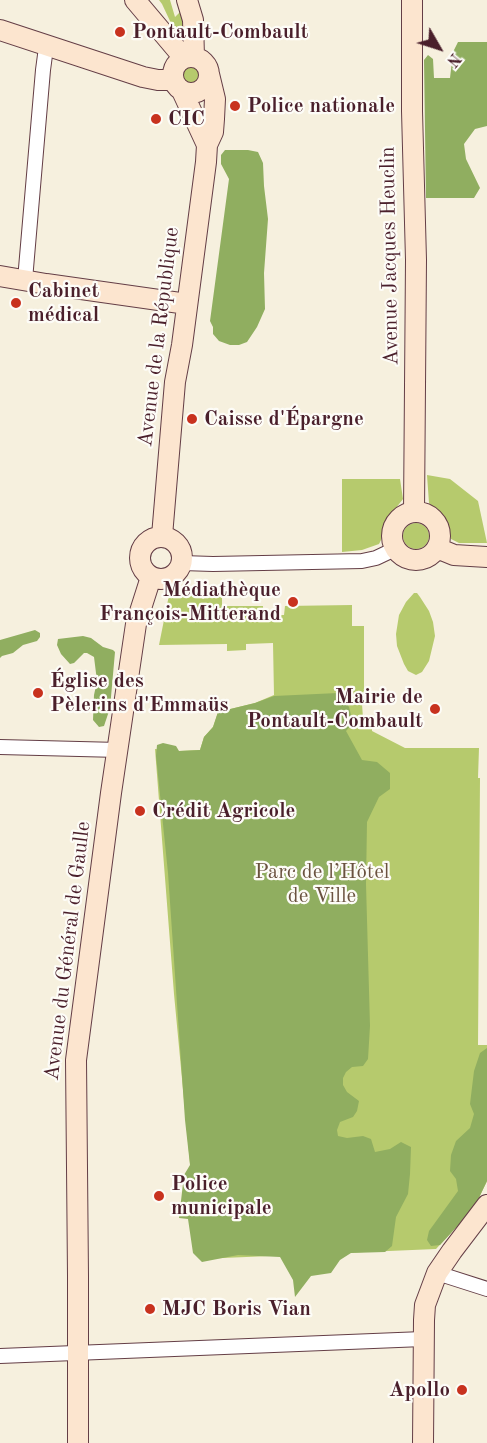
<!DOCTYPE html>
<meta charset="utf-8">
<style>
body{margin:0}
#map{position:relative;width:487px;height:1443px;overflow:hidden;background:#f6f0de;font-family:"Old Standard TT",serif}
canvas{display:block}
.north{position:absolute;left:409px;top:18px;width:60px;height:60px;-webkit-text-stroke:4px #fdfcf7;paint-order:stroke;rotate:129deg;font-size:16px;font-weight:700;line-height:24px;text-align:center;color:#4a1f2b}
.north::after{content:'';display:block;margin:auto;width:21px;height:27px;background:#4a1f2b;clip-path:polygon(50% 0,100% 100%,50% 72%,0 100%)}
</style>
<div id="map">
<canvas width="487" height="1443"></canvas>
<div class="north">N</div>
</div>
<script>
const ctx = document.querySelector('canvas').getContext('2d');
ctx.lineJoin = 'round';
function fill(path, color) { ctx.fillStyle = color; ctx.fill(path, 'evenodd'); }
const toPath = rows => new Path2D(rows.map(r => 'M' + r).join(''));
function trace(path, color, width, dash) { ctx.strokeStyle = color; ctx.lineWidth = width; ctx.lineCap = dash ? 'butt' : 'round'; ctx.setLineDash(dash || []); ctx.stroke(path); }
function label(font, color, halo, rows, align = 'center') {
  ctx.font = font + ' "Old Standard TT",serif'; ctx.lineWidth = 4.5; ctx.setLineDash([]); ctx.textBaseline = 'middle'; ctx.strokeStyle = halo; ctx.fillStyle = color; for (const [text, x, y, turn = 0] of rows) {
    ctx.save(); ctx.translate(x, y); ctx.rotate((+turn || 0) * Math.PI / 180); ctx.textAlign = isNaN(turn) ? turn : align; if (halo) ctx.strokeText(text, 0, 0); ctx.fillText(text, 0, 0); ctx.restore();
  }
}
const green = toPath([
 [159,0,170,0,175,17,180,12,184,25,183,27,179,30,176,28,170,21,162,4],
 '180 75a11 11 0 1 1 22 0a11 11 0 1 1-22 0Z',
 [427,475,450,479,478,501,487,543,459,543,451,539,445,520,440,514,429,503],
 [342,479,400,479,403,499,384,523,382,538,379,544,362,550,342,552],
 '403 536a13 13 0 1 1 26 0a13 13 0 1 1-26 0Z',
 [414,593,417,593,420,597,429,611,433,622,435,636,429,661,422,672,416,675,408,671,404,664,397,646,396,634,399,615,406,602],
 [196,594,203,599,211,594,222,594,222,606,263,606,263,615,284,615,285,606,352,605,352,626,364,626,364,696,362,704,363,718,372,719,372,731,405,748,479,748,478,778,480,778,478,1045,487,1045,487,1181,474,1208,436,1249,199,1259,174,994,155,749,179,751,200,750,204,737,213,727,218,712,255,703,274,695,273,643,246,644,246,650,227,651,227,644,159,645,169,595]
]);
const forest = toPath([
 [458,42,487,42,487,126,475,129,464,144,466,159,480,188,474,198,426,198,424,60,428,55,433,59,434,78,450,78,453,52],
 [225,150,248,150,258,152,263,163,264,186,268,219,264,273,265,309,257,327,247,342,239,345,230,345,219,341,213,334,213,327,210,321,229,179,221,164,221,155],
 [35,630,40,633,40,637,37,641,23,645,13,653,2,656,0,658,0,640],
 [83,636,91,638,103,647,113,650,115,652,110,708,104,726,99,727,93,720,94,695,97,681,94,657,87,653,84,653,74,663,70,664,61,654,57,645,58,639],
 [338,693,349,707,353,723,346,731,362,760,377,762,390,773,390,789,379,797,367,822,366,884,370,1026,368,1059,363,1066,352,1067,346,1072,343,1078,343,1085,347,1092,359,1101,357,1111,353,1117,340,1122,337,1130,338,1136,347,1138,363,1136,371,1139,375,1152,390,1149,401,1142,411,1147,410,1174,408,1194,396,1217,392,1246,385,1252,351,1253,340,1260,331,1273,311,1276,295,1297,293,1280,280,1257,238,1255,202,1262,193,1253,188,1219,179,1218,184,1175,190,1165,185,1120,168,873,156,756,157,745,163,743,176,746,179,751,200,750,204,737,213,727,218,712,255,703,274,696],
 [487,1048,487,1181,474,1208,440,1245,431,1246,427,1240,429,1231,458,1191,456,1179,450,1171,451,1155,456,1141,470,1128,474,1114,470,1104,474,1071,480,1053]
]);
const street = toPath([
 [25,280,43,70,45,55,49,45],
 [182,563,213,564,362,561,376,558,395,549],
 [0,747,119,750],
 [437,1273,487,1289],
 [0,1356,423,1339]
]);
const secondary = toPath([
 [135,0,184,58],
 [187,0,193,20,194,57],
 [412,0,412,111,416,260,414,512],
 [0,30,143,77,158,80,167,80,173,79],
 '173 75a18 18 0 1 1 36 0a18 18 0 1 1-36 0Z',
 [182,91,207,145],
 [0,276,46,284,187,304],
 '392 536a24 24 0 1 1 48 0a24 24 0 1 1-48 0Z',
 [162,536,175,382,182,345,206,162,207,145,213,132,214,119,215,99,209,74],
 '140 558a21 21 0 1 1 42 0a21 21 0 1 1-42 0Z',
 [437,548,454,555,487,557],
 [78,1443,78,1276,76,1060,111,793,136,624,151,577],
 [423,1443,424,1320,425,1305,437,1273,452,1251,487,1205]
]);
const markers = [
 [120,32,6,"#c8321e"],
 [235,106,6,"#c8321e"],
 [156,119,6,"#c8321e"],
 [16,303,6,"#c8321e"],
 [192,419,6,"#c8321e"],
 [293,602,6,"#c8321e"],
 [38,693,6,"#c8321e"],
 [435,709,6,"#c8321e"],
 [140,811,6,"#c8321e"],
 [159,1196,6,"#c8321e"],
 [150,1309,6,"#c8321e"],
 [462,1390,6,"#c8321e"]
];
const poiNames = [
 ["Pontault-Combault",132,32],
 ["Police nationale",247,106],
 ["CIC",168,119],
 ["Cabinet",28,291],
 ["médical",28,315],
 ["Caisse d'Épargne",204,419],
 ["Médiathèque",281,590,"right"],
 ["François-Mitterand",281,614,"right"],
 ["Église des",50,681],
 ["Pèlerins d'Emmaüs",50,705],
 ["Mairie de",423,697,"right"],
 ["Pontault-Combault",423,721,"right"],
 ["Crédit Agricole",152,811],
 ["Police",171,1184],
 ["municipale",171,1208],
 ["MJC Boris Vian",162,1309],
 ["Apollo",450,1390,"right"]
];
const streetNames = [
 ["Avenue Jacques Heuclin",390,256,-91],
 ["Avenue de la République",159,337,-83],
 ["Avenue du Général de Gaulle",68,951,-83]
];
const parkNames = [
 ["Parc de l’Hôtel",322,872],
 ["de Ville",322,896]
];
fill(green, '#b6ca6d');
fill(forest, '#90ae60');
trace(street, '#643e46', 16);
trace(secondary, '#643e46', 22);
trace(street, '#fff', 14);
trace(secondary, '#fce5cf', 20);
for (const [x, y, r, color] of markers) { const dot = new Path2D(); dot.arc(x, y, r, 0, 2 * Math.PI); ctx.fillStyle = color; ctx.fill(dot); trace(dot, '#fdfcf7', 2); }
label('bold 21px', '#4a1f2b', '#fdfcf7', poiNames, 'left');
label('21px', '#4a1f2b', '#fdfcf7', streetNames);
label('21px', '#6a523f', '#fdfcf7', parkNames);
</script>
